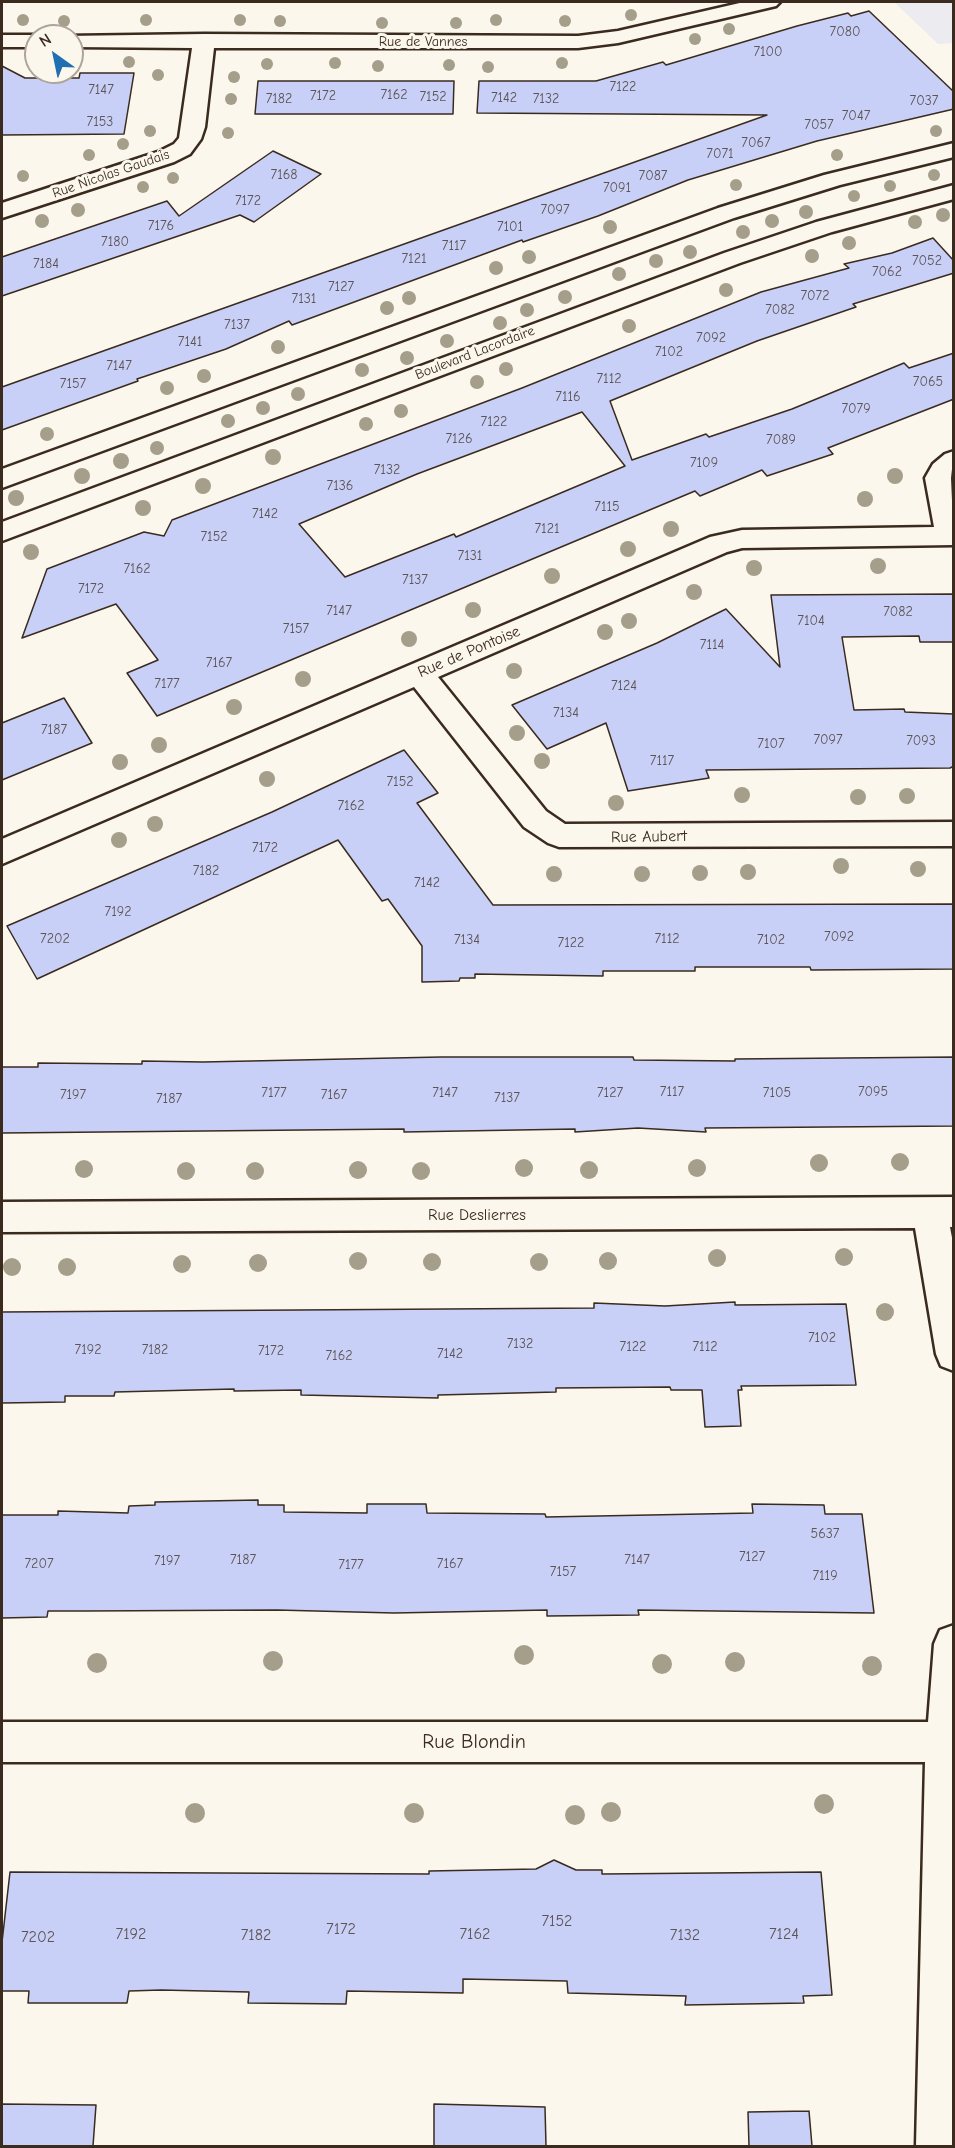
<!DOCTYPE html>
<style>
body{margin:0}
#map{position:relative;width:955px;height:2148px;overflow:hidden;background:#fbf7ec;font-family:"Comic Neue",sans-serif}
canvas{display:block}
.frame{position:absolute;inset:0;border:3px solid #3b2a1e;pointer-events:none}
.north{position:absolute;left:24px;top:24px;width:60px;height:60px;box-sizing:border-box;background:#fbf7ec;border:2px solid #aea59a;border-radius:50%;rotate:327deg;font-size:16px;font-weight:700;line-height:24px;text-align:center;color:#3b2a1e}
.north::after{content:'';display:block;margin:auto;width:21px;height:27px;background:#1f6fb2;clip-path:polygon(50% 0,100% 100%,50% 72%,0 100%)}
</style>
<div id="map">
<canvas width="955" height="2148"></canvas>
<div class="frame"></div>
<div class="north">N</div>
</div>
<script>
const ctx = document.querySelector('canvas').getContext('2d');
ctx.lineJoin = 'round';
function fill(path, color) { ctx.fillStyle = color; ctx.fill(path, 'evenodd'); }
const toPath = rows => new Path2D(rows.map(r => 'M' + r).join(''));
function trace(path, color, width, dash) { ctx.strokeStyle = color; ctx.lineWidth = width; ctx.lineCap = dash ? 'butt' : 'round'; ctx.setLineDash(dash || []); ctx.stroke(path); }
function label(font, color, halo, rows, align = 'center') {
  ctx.font = font + ' "Comic Neue",sans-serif'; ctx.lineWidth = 6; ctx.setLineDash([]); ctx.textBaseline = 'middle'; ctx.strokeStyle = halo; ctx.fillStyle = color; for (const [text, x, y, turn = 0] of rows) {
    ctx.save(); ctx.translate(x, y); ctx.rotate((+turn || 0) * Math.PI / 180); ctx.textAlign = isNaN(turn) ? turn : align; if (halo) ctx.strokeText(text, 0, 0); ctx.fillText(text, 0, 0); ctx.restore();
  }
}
const built = toPath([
 [894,2,953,2,953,43,938,44]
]);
const building = toPath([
 [869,11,954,92,954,109,817,141,688,180,598,216,523,242,522,240,292,325,289,321,226,349,137,379,138,381,2,430,2,387,767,115,477,113,479,81,596,81,663,62,666,65,797,26,848,13,851,16,869,11],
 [2,66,25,78,79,78,80,73,134,73,124,134,2,135,2,66],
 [258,81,454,81,453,114,255,114,258,81],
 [273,151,321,174,254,222,240,215,2,296,2,257,167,201,179,216,273,151],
 [933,238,954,261,954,273,853,304,856,307,757,341,610,401,632,460,706,434,709,437,792,409,904,363,909,368,954,353,954,399,828,448,833,454,767,476,762,470,700,496,695,491,157,716,127,673,158,660,116,604,22,638,47,569,144,532,164,536,172,520,522,388,761,292,849,268,844,264,892,253,933,238],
 [582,412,625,466,456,537,454,534,345,577,299,524,417,474,582,412],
 [954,594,954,642,920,642,919,636,842,637,854,710,904,709,905,712,954,714,954,766,950,768,706,770,709,778,628,791,606,723,547,749,512,705,657,643,726,609,780,667,771,595,954,594],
 [64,698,92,743,2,780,2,723,64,698],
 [404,750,438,793,417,803,493,905,954,904,954,969,811,970,810,967,695,967,695,971,603,971,603,976,475,974,475,978,460,978,459,981,422,982,422,946,388,899,382,901,338,840,37,979,7,926,272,812,404,750],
 [441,1057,633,1057,634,1060,735,1061,735,1059,954,1057,954,1126,705,1128,706,1132,638,1128,575,1132,575,1129,404,1132,404,1129,2,1133,2,1067,38,1067,38,1063,142,1064,142,1061,203,1062,441,1057],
 [735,1302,735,1305,846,1304,856,1385,741,1386,742,1390,738,1390,741,1426,705,1427,702,1390,671,1390,670,1387,556,1388,556,1392,438,1395,438,1398,301,1395,301,1390,234,1391,234,1389,115,1392,114,1396,65,1396,65,1402,2,1403,2,1312,594,1308,594,1303,665,1306,735,1302],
 [258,1500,258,1505,284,1505,284,1512,367,1513,367,1504,426,1504,427,1513,545,1514,546,1517,753,1513,752,1504,824,1505,825,1514,862,1514,874,1613,638,1610,639,1615,547,1616,547,1610,394,1613,277,1610,85,1611,48,1611,47,1617,2,1618,2,1515,58,1515,58,1511,128,1513,129,1506,155,1505,155,1502,258,1500],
 [554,1860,576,1870,602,1870,602,1874,821,1872,832,1995,803,1996,804,2003,685,2005,686,1996,568,1993,567,1981,463,1979,463,1993,347,1991,346,2004,248,2003,249,1992,161,1990,129,1991,127,2003,28,2003,29,1991,2,1991,2,1942,10,1872,429,1874,429,1871,536,1869,554,1860],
 [2,2104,96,2105,93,2146,2,2146,2,2104],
 [434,2104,545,2107,546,2146,434,2146,434,2104],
 [809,2111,812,2146,749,2146,748,2112,809,2111]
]);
const street = toPath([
 [744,2,780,2,776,6,618,43,578,48,214,48,205,127,201,139,190,154,174,162,2,218,2,203,158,152,174,144,179,138,192,48,72,47,72,36,66,36,204,34,578,36,618,31,744,2],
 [2,35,36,35,42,36,36,36,36,47,2,47,2,35],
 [954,451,951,478,954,545,742,548,727,552,438,677,546,811,565,824,954,822,954,846,559,847,548,843,524,827,414,687,2,864,2,839,710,537,742,530,934,527,925,478,933,464,945,454,954,451],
 [954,1197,954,1227,950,1227,954,1248,954,1371,941,1366,936,1354,915,1228,2,1232,2,1202,954,1197],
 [954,1625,954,2146,916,2146,925,1762,2,1762,2,1722,928,1722,934,1644,940,1630,954,1625]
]);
const secondary = toPath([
 [954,143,954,157,840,185,734,218,2,488,2,469,718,208,824,175,954,143],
 [954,185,954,199,832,232,740,263,2,541,2,522,724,253,816,222,954,185]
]);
const trees = [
 [631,15,6],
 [23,20,6],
 [146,20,6],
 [240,20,6],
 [496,20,6],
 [64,21,6],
 [280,21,6],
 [565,21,6],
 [382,23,6],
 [456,23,6],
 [729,29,6],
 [695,39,6],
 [129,62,6],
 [335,63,6],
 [562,63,6],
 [267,64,6],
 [449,65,6],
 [378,66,6],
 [488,67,6],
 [158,75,6],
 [234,77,6],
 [231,99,6],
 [150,131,6],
 [936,131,6],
 [228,133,6],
 [123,144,6],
 [89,155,6],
 [837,155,6],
 [934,175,6],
 [23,176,6],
 [173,178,6],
 [736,185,6],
 [890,186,6],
 [143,187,6],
 [854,196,6],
 [78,210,7],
 [806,212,7],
 [943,215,7],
 [42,221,7],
 [772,221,7],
 [915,222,7],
 [610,227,7],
 [743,232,7],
 [849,243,7],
 [690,252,7],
 [812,256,7],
 [529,257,7],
 [656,261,7],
 [496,268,7],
 [619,274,7],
 [726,290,7],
 [565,297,7],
 [409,298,7],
 [387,308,7],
 [527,310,7],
 [500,323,7],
 [629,326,7],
 [447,341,7],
 [278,347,7],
 [407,358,7],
 [506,369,7],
 [362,370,7],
 [204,376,7],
 [477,382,7],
 [167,388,7],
 [298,394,7],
 [263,408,7],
 [401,411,7],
 [228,421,7],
 [366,424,7],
 [47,434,7],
 [157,448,7],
 [273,457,8],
 [121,461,8],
 [82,476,8],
 [895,476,8],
 [203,486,8],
 [16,498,8],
 [865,499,8],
 [143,508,8],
 [671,529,8],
 [628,549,8],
 [31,552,8],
 [878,566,8],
 [754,568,8],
 [552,576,8],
 [694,592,8],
 [473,610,8],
 [629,621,8],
 [605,632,8],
 [409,639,8],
 [514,671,8],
 [303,679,8],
 [234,707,8],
 [517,733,8],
 [159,745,8],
 [542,761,8],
 [120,762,8],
 [267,779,8],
 [742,795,8],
 [907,796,8],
 [858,797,8],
 [616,803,8],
 [155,824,8],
 [119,840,8],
 [841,866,8],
 [918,869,8],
 [748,872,8],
 [700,873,8],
 [554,874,8],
 [642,874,8],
 [900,1162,9],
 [819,1163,9],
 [524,1168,9],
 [697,1168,9],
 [84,1169,9],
 [358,1170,9],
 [589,1170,9],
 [186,1171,9],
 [255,1171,9],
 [421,1171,9],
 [844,1257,9],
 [717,1258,9],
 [358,1261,9],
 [608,1261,9],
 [432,1262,9],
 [539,1262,9],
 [258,1263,9],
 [182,1264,9],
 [12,1267,9],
 [67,1267,9],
 [885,1312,9],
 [524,1655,10],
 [273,1661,10],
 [735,1662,10],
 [97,1663,10],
 [662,1664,10],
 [872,1666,10],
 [824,1804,10],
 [611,1812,10],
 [195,1813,10],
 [414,1813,10],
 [575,1815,10]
];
const numberNames = [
 ["7080",845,32],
 ["7100",768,52],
 ["7122",623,87],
 ["7147",101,90],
 ["7162",394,95],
 ["7172",323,96],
 ["7152",433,97],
 ["7142",504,98],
 ["7182",279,99],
 ["7132",546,99],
 ["7037",924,101],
 ["7047",856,116],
 ["7153",100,122],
 ["7057",819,125],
 ["7067",756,143],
 ["7071",720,154],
 ["7168",284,175],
 ["7087",653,176],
 ["7091",617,188],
 ["7172",248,201],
 ["7097",555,210],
 ["7176",161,226],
 ["7101",510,227],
 ["7180",115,242],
 ["7117",454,246],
 ["7121",414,259],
 ["7052",927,261],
 ["7184",46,264],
 ["7062",887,272],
 ["7127",341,287],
 ["7072",815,296],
 ["7131",304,299],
 ["7082",780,310],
 ["7137",237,325],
 ["7092",711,338],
 ["7141",190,342],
 ["7102",669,352],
 ["7147",119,366],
 ["7112",609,379],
 ["7065",928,382],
 ["7157",73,384],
 ["7116",568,397],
 ["7079",856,409],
 ["7122",494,422],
 ["7126",459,439],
 ["7089",781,440],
 ["7109",704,463],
 ["7132",387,470],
 ["7136",340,486],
 ["7115",607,507],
 ["7142",265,514],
 ["7121",547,529],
 ["7152",214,537],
 ["7131",470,556],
 ["7162",137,569],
 ["7137",415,580],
 ["7172",91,589],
 ["7147",339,611],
 ["7082",898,612],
 ["7104",811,621],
 ["7157",296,629],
 ["7114",712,645],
 ["7167",219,663],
 ["7177",167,684],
 ["7124",624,686],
 ["7134",566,713],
 ["7187",54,730],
 ["7097",828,740],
 ["7093",921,741],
 ["7107",771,744],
 ["7117",662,761],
 ["7152",400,782],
 ["7162",351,806],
 ["7172",265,848],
 ["7182",206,871],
 ["7142",427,883],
 ["7192",118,912],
 ["7092",839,937],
 ["7202",55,939],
 ["7112",667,939],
 ["7134",467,940],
 ["7102",771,940],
 ["7122",571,943],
 ["7117",672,1092],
 ["7095",873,1092],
 ["7177",274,1093],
 ["7147",445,1093],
 ["7127",610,1093],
 ["7105",777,1093],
 ["7197",73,1095],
 ["7167",334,1095],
 ["7137",507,1098],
 ["7187",169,1099],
 ["7102",822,1338],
 ["7132",520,1344],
 ["7122",633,1347],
 ["7112",705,1347],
 ["7192",88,1350],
 ["7182",155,1350],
 ["7172",271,1351],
 ["7142",450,1354],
 ["7162",339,1356],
 ["5637",825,1534],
 ["7127",752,1557],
 ["7187",243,1560],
 ["7147",637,1560],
 ["7197",167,1561],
 ["7207",39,1564],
 ["7167",450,1564],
 ["7177",351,1565],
 ["7157",563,1572],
 ["7119",825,1576]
];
const farStreetnames = [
 ["Rue de Vannes",423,42],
 ["Rue Nicolas Gaudais",111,174,-19],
 ["Boulevard Lacordaire",475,353,-21]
];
const streetNames = [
 ["Rue de Pontoise",469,652,-23],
 ["Rue Aubert",649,837,-1],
 ["Rue Deslierres",477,1215]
];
const nearNumbernames = [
 ["7152",557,1921],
 ["7172",341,1929],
 ["7192",131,1934],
 ["7162",475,1934],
 ["7124",784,1934],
 ["7182",256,1935],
 ["7132",685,1935],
 ["7202",38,1937]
];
const nearStreetnames = [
 ["Rue Blondin",474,1742]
];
fill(built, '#ecebf0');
fill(building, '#c8d0f8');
trace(building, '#3b2a1e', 1.5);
trace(street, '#3b2a1e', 5);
trace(secondary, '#3b2a1e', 5);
fill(street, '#fbf7ec');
fill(secondary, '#fbf7ec');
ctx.fillStyle = '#a49e8b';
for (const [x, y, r] of trees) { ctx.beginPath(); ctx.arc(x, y, r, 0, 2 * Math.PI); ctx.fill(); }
label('14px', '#5e5454', null, numberNames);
label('14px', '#3b2a1e', '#fbf7ec', farStreetnames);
label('16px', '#3b2a1e', '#fbf7ec', streetNames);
label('16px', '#5e5454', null, nearNumbernames);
label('20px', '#3b2a1e', '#fbf7ec', nearStreetnames);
</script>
